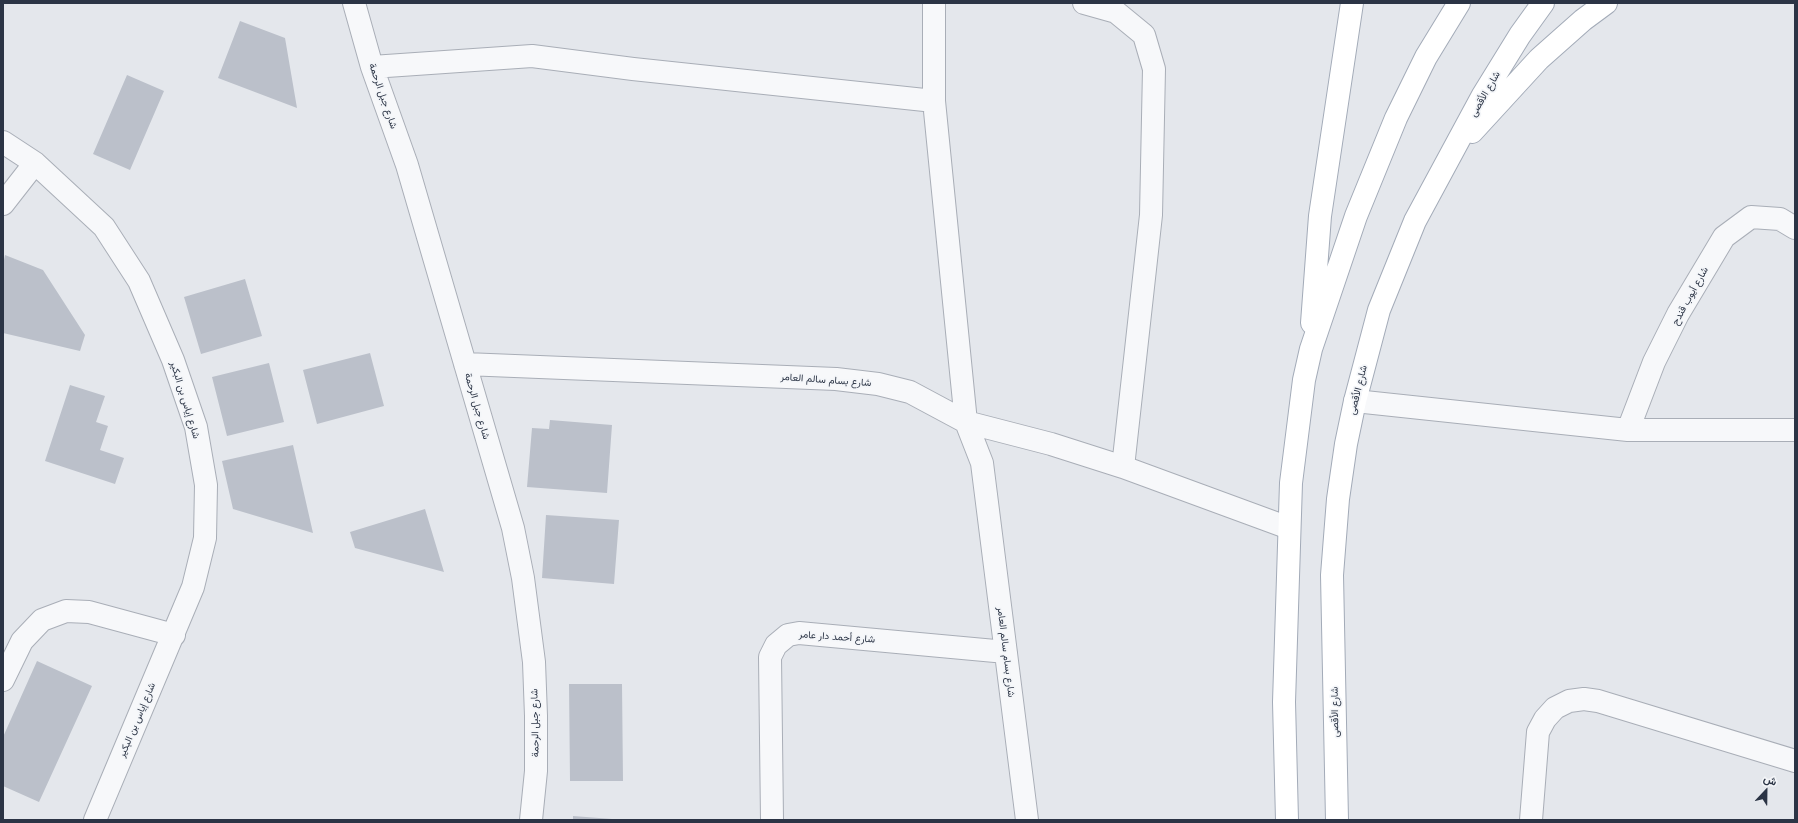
<!DOCTYPE html>
<meta charset="utf-8">
<style>
body{margin:0}
#map{position:relative;width:1798px;height:823px;overflow:hidden;background:#e4e7ec;font-family:Inter,Vazirmatn,sans-serif}
canvas{display:block}
.frame{position:absolute;inset:0;border:4px solid #2b3445;pointer-events:none}
.north{position:absolute;left:1746px;top:771px;width:40px;height:40px;-webkit-text-stroke:3px #f4f6f9;paint-order:stroke;rotate:22deg;font-size:11px;font-weight:700;line-height:16px;text-align:center;color:#2b3445}
.north::after{content:'';display:block;margin:auto;width:14px;height:18px;background:#2b3445;clip-path:polygon(50% 0,100% 100%,50% 72%,0 100%)}
</style>
<div id="map">
<canvas width="1798" height="823"></canvas>
<div class="frame"></div>
<div class="north">ش</div>
</div>
<script>
const ctx = document.querySelector('canvas').getContext('2d');
ctx.lineJoin = 'round';
function fill(path, color) { ctx.fillStyle = color; ctx.fill(path, 'evenodd'); }
const toPath = rows => new Path2D(rows.map(r => 'M' + r).join(''));
function trace(path, color, width, dash) { ctx.strokeStyle = color; ctx.lineWidth = width; ctx.lineCap = dash ? 'butt' : 'round'; ctx.setLineDash(dash || []); ctx.stroke(path); }
function label(font, color, halo, rows, align = 'center') {
  ctx.font = font + ' Inter,Vazirmatn,sans-serif'; ctx.lineWidth = 3.5; ctx.setLineDash([]); ctx.textBaseline = 'middle'; ctx.strokeStyle = halo; ctx.fillStyle = color; for (const [text, x, y, turn = 0] of rows) {
    ctx.save(); ctx.translate(x, y); ctx.rotate((+turn || 0) * Math.PI / 180); ctx.textAlign = isNaN(turn) ? turn : align; if (halo) ctx.strokeText(text, 0, 0); ctx.fillText(text, 0, 0); ctx.restore();
  }
}
const building = toPath([
 [240,21,285,38,297,108,218,78],
 [127,75,164,91,130,170,93,154],
 [5,255,43,270,85,335,80,351,3,333,3,265],
 [245,279,262,336,201,354,184,297],
 [370,353,384,406,317,424,303,370],
 [269,363,284,422,227,436,212,377],
 [70,385,105,396,96,422,108,426,100,450,124,458,115,484,45,461],
 [550,420,612,425,607,493,527,487,532,428,549,429],
 [293,445,313,533,233,509,222,461],
 [425,509,444,572,355,548,350,532],
 [546,515,619,520,614,584,542,578],
 [37,661,92,686,39,802,3,786,3,737],
 [569,684,622,684,623,781,570,781],
 [573,816,612,819,612,820,573,820]
]);
const minor = toPath([
 [354,3,372,67,407,165,513,528,523,578,534,662,536,716,536,771,531,820],
 [934,3,934,101,966,422,1051,444,1123,467,1289,528],
 [1084,3,1116,12,1144,35,1154,69,1151,215,1123,467],
 [372,67,532,56,633,69,934,101],
 [3,142,35,163,104,227,139,281,173,360,196,427,206,485,205,538,193,587,95,820],
 [3,204,35,163],
 [465,364,836,379,878,384,910,392,966,422,982,463,1027,820],
 [1355,401,1628,430,1795,430],
 [1628,430,1654,362,1678,314,1724,237,1751,217,1780,219,1795,228],
 [3,680,22,641,42,620,66,611,89,612,174,635],
 [772,820,770,657,776,645,788,635,799,633,1006,652],
 [1531,820,1538,732,1545,719,1555,708,1569,701,1584,699,1598,701,1795,761]
]);
const major = toPath([
 [1472,132,1539,59,1583,20,1606,3],
 [1312,323,1320,216,1352,3],
 [1287,820,1284,702,1291,483,1304,380,1311,349,1356,216,1396,118,1426,57,1459,3],
 [1337,820,1332,575,1338,499,1346,444,1355,401,1379,310,1415,221,1483,95,1520,35,1543,3]
]);
const streetNames = [
 ["شارع الأقصى",1485,94,-60],
 ["شارع جبل الرحمة",383,96,71],
 ["شارع أيوب قندح",1690,296,-61],
 ["شارع بسام سالم العامر",826,380,4],
 ["شارع الأقصى",1358,390,-76],
 ["شارع إياس بن البكير",185,400,73],
 ["شارع جبل الرحمة",477,406,74],
 ["شارع أحمد دار عامر",837,637,4],
 ["شارع بسام سالم العامر",1006,652,83],
 ["شارع الأقصى",1335,712,-91],
 ["شارع إياس بن البكير",137,720,-67],
 ["شارع جبل الرحمة",535,723,-91]
];
fill(building, '#bbc0ca');
trace(minor, '#a9aeb7', 24);
trace(major, '#a3abb8', 24);
trace(minor, '#f7f8fa', 22);
trace(major, '#fff', 22);
label('10px', '#2b3445', '#f4f6f9', streetNames);
</script>
